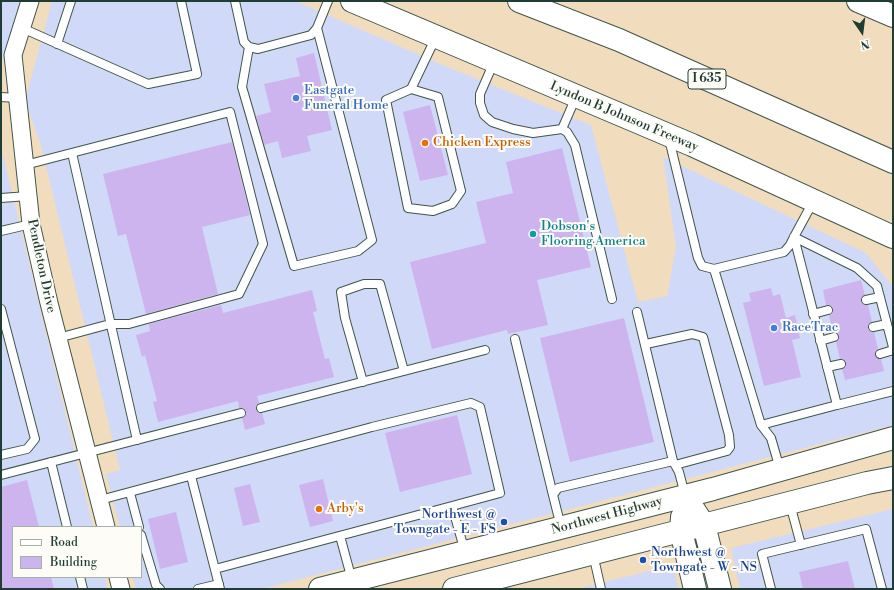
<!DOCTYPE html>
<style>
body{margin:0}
#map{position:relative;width:894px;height:590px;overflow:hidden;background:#f2dcbe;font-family:"Libre Bodoni",serif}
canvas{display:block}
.frame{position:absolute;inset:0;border:2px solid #1f3d34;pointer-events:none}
.legend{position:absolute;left:12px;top:526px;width:130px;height:52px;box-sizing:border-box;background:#fdfcf7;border:1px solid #a4b0a9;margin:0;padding:5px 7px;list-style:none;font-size:12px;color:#1f3d34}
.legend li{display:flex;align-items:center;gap:8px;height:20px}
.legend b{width:20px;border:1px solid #a4b0a9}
.north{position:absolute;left:842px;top:12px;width:40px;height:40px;-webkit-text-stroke:3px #fdfcf7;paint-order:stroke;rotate:166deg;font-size:11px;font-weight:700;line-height:16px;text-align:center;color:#1f3d34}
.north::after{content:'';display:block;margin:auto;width:14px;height:18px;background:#1f3d34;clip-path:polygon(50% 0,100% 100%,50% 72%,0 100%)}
</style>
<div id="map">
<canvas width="894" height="590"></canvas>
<div class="frame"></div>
<ul class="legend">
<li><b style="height:5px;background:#fff"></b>Road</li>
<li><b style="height:11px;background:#cdb4ee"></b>Building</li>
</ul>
<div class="north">N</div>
</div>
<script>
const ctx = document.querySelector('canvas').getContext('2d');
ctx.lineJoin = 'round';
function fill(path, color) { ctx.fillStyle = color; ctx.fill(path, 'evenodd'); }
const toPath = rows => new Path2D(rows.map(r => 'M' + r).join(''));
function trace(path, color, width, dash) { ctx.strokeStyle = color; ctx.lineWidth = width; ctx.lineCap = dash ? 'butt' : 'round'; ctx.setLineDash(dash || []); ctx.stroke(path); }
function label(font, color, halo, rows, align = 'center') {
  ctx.font = font + ' "Libre Bodoni",serif'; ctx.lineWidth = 4; ctx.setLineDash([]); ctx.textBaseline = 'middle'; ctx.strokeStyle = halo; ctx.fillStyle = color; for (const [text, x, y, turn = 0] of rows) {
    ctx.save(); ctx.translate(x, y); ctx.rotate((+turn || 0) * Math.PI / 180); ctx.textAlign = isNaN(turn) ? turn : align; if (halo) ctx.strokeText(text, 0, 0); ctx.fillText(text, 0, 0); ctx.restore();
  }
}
const built = toPath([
 [1,1,20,1,1,65],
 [52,1,295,1,445,66,591,125,638,302,667,296,676,247,663,157,866,253,893,287,893,425,262,589,136,589,133,577,141,577,141,527,120,527,106,474,120,470,40,142,25,101],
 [1,147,93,527,13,527,13,577,105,577,108,589,1,589],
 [893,509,893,589,740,589,731,548],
 [673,565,679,589,577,589]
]);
const building = toPath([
 [314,53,332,130,307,136,311,151,282,158,278,141,264,145,256,116,271,112,264,84,300,76,296,58],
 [430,105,448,175,420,181,403,112],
 [232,142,250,215,202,227,218,294,146,314,126,234,118,236,103,174],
 [562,148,591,267,537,280,548,325,508,334,507,330,432,349,410,262,486,243,476,202,513,193,506,162],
 [861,280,865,295,861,298,861,302,864,305,868,305,872,322,868,325,868,329,871,332,874,332,878,349,876,351,875,355,877,358,881,359,884,371,845,380,842,369,846,366,846,362,843,359,840,359,836,342,839,336,838,333,833,332,829,315,832,314,833,309,832,306,826,305,823,290],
 [771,288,773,296,780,294,786,318,795,315,800,338,792,340,801,377,764,386,743,303,751,301,749,293],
 [312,290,317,311,313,312,325,359,329,358,334,377,257,396,259,403,256,406,256,410,262,413,265,424,245,430,242,418,246,415,246,411,243,408,239,408,238,401,158,422,153,402,157,401,145,355,142,357,136,335,150,331,149,324,221,305,223,313],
 [624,318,654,442,570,462,540,338],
 [457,415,472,474,400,492,385,433],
 [323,479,333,521,310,527,299,485],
 [27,480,39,527,13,527,13,577,51,577,54,589,1,589,1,487],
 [250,484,260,522,243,526,234,488],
 [176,512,188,562,160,569,148,519],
 [848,561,855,589,803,589,799,572]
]);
const lane = toPath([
 [235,1,244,42,249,47,258,49,311,35,317,28,328,1],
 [22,28,148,84,197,74,181,1],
 [57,44,71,1],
 [249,47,242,87,294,266,358,251,372,240,317,28],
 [494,62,480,94,480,103,484,115,492,122,513,129,533,133,562,129,567,132,575,145,612,299],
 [411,89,438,97,461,191,452,204,433,211,408,208,386,100,411,89,436,37],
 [1,97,17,98],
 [562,129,576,97],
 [669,139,698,258,702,266,714,269,784,252,790,245,794,237],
 [72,153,137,440],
 [25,165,230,112,263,244,239,294,129,324,110,324,58,338],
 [1,198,28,196],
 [813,202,794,237,857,268,877,286,893,347],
 [1,231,31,224],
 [794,237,837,405,893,391],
 [714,269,761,425],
 [866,300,880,297],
 [1,309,35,439,27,449,1,455],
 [637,312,673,461],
 [813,314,828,310],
 [873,327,887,324],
 [515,339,553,495],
 [820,341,834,337],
 [646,344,692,334,703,337,729,435,730,447,727,451,675,465],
 [880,354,893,350],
 [827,367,841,364],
 [363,382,345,318,341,292,364,284,380,284,404,371],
 [261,408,485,350],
 [51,462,67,527],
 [780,469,771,438,761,425,837,405],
 [1,475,241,413],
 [191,476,220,589],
 [130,493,139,527],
 [100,500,372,427,471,403,480,407,500,493,452,506],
 [790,504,801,545],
 [561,527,553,495,558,488,673,461,679,472,685,495],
 [141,535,156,585,160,589],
 [340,536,352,580],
 [593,554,601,589],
 [215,569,452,506,465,552],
 [80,577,83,589],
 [198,589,219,584],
 [771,589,762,554,866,529,882,589]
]);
const street = toPath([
 [30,1,13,55,31,224,49,303,106,527],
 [118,577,121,589]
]);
const secondary = toPath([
 [352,1,692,145,893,237],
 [685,496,704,525,720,589],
 [682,517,681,531,695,589],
 [320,589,713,489,893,438],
 [454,589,867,483,893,478]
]);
const highway = toPath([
 [519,1,619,40,893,162],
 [858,1,893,16]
]);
const markers = [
 [296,98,4,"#3f7fe0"],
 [425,143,4,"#e8710a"],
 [533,234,4,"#0f9aa8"],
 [774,328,4,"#3f7fe0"],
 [319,509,4,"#e8710a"],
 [504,522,4,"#1a4fb4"],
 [643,560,4,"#1a4fb4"]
];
const shields = [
 [707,79,38]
];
const shieldNames = [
 ["I 635",707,79]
];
const shopNames = [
 ["Eastgate",304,91],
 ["Funeral Home",304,106],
 ["RaceTrac",782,328]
];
const streetNames = [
 ["Lyndon B Johnson Freeway",624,117,23],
 ["Pendleton Drive",41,266,78],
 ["Northwest Highway",607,516,-15]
];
const foodNames = [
 ["Chicken Express",433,143],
 ["Arby's",327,509]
];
const cultureNames = [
 ["Dobson's",541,227],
 ["Flooring America",541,242]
];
const transitNames = [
 ["Northwest @",496,515],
 ["Towngate - E - FS",496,530],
 ["Northwest @",651,553,"left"],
 ["Towngate - W - NS",651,568,"left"]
];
fill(built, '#d1d9f9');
fill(building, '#cdb4ee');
trace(lane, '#3f5549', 10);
trace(street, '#3f5549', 19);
trace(secondary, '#3f5549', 24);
trace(highway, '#3f5549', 24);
trace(lane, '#fff', 8);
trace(street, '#fff', 17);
trace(secondary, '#fff', 22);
trace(highway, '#fff', 22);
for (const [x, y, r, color] of markers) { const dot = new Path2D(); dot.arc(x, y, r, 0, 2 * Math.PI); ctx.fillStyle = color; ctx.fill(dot); trace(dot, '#fdfcf7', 1.5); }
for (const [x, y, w] of shields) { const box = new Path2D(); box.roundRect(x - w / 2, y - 10, w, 20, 3); ctx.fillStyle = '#fdfcf7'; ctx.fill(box); trace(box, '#1f3d34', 1); }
label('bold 12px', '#1f3d34', null, shieldNames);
label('13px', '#366cbe', '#fdfcf7', shopNames, 'left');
label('13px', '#1f3d34', '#fdfcf7', streetNames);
label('13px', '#c56008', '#fdfcf7', foodNames, 'left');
label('13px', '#0d838f', '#fdfcf7', cultureNames, 'left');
label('13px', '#164399', '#fdfcf7', transitNames, 'right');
</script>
